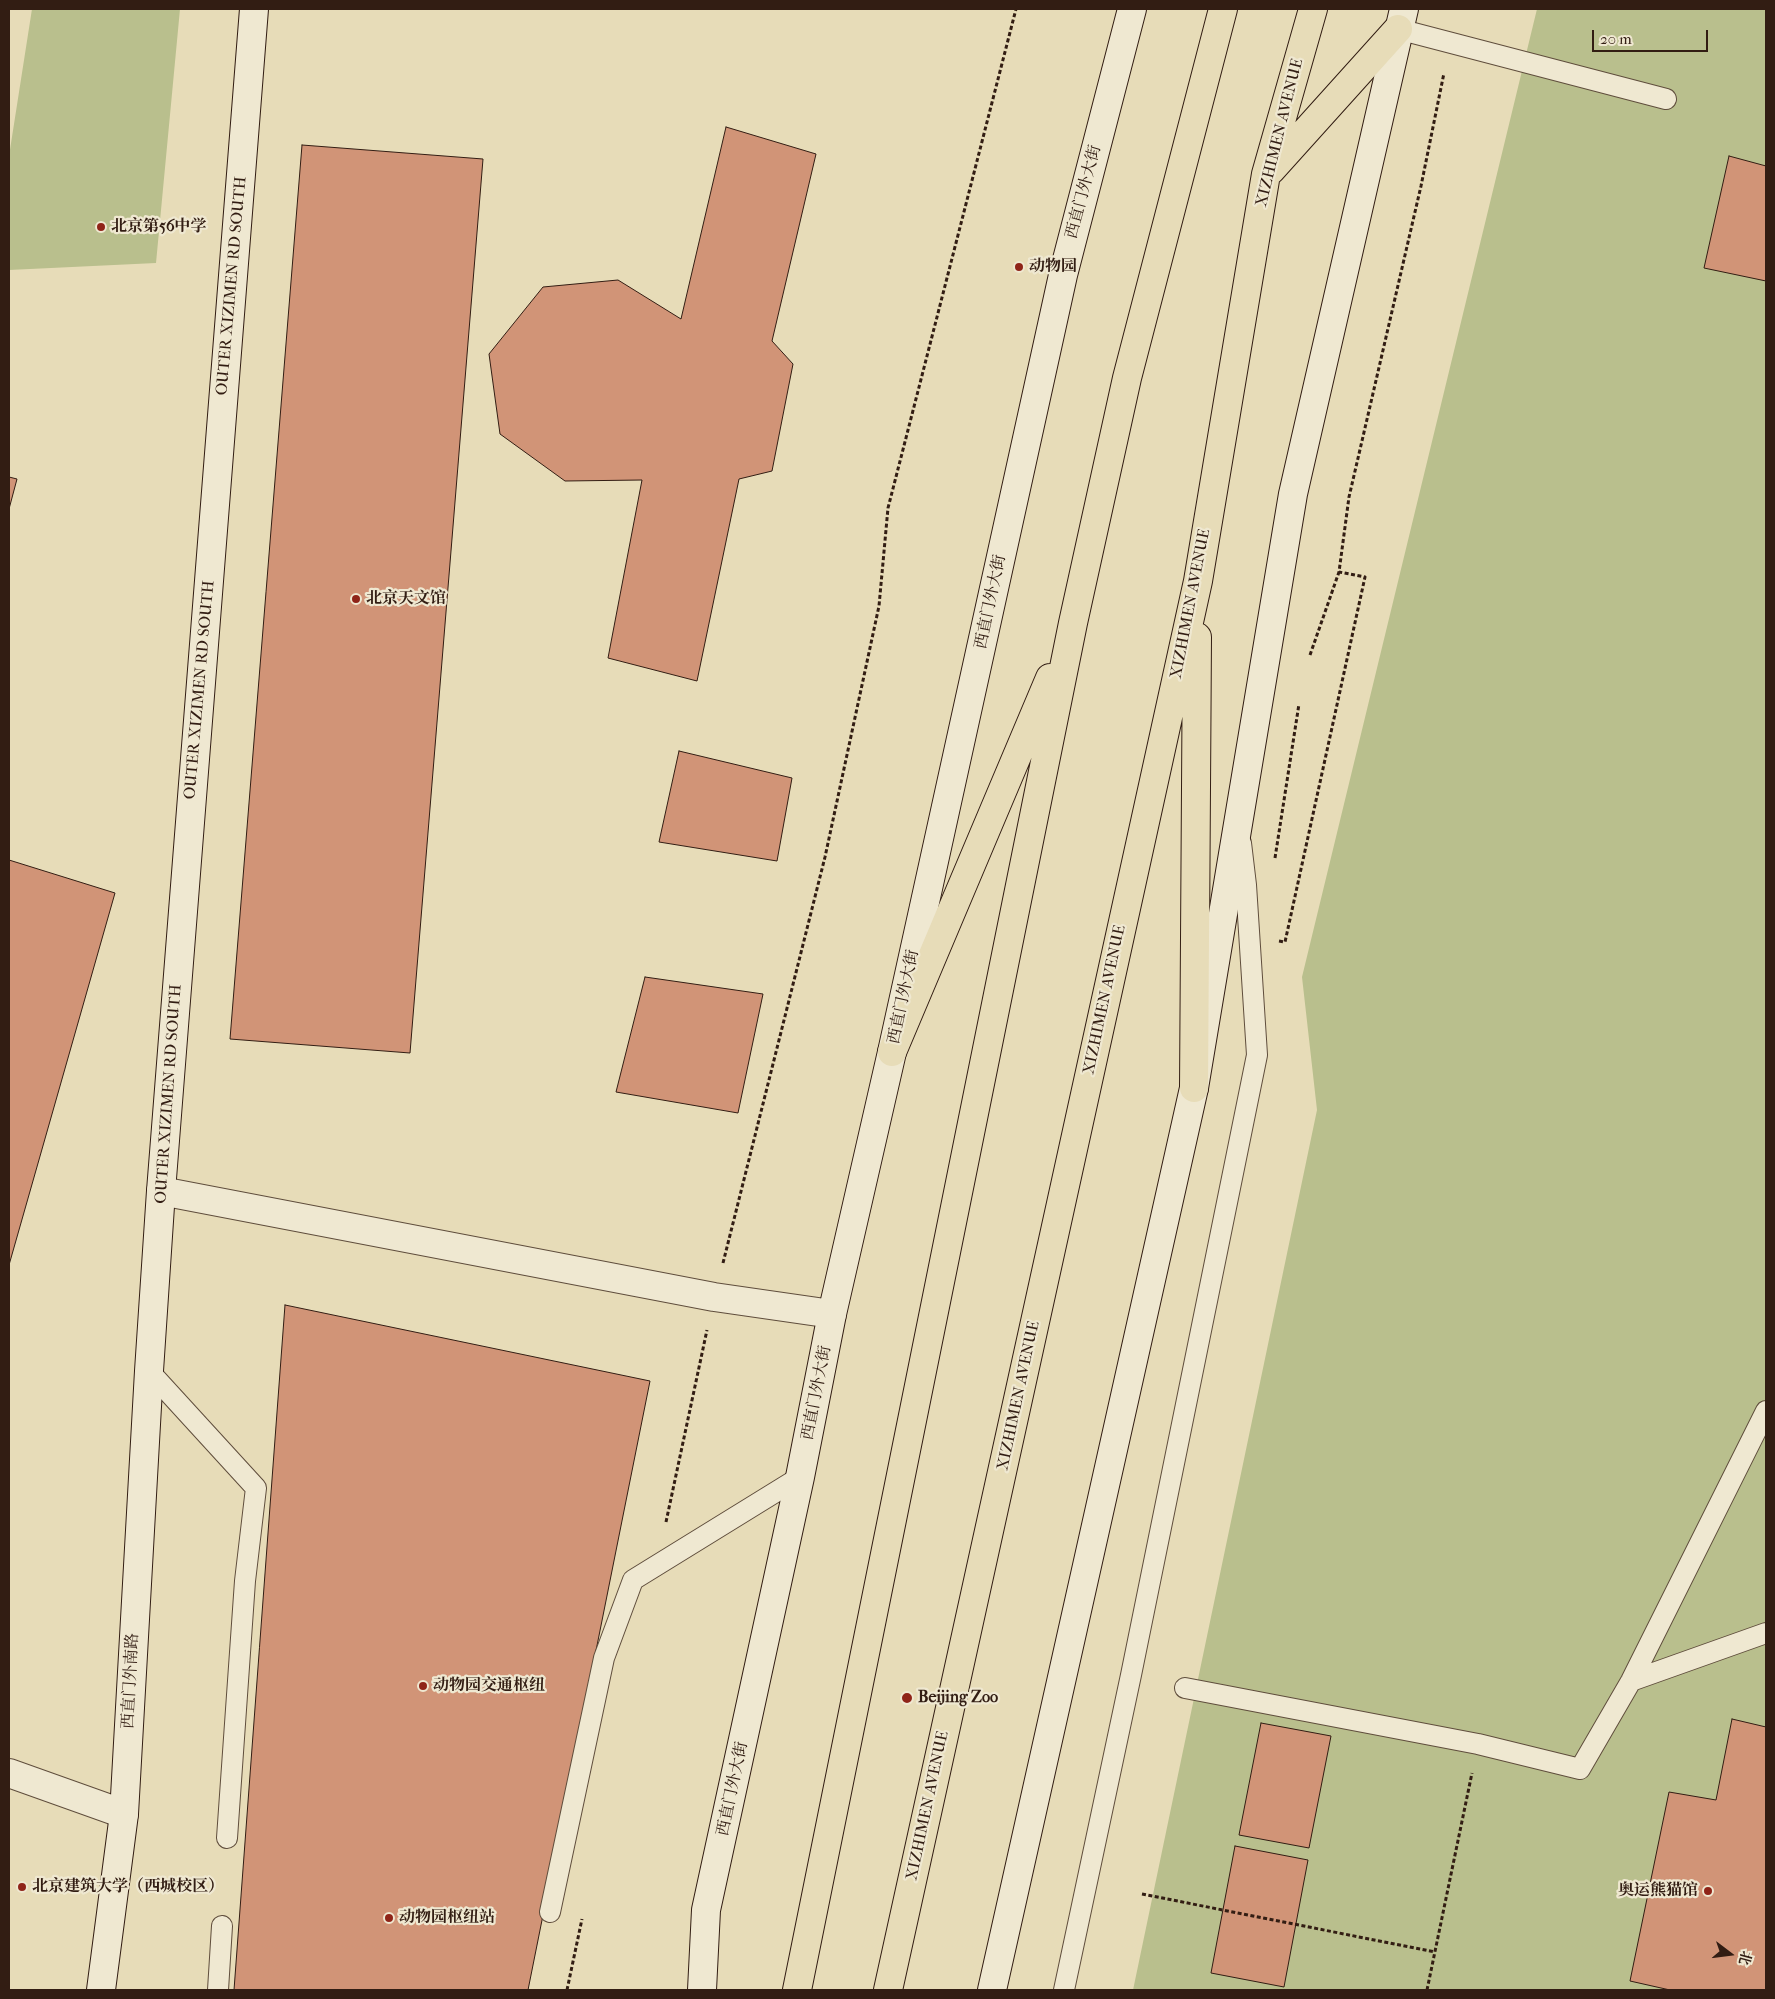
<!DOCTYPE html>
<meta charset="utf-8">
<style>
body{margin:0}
#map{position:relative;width:1775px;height:1999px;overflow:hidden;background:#e7dcb8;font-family:"IM FELL French Canon","Noto Serif SC",serif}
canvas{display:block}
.frame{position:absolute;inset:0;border:10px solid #321d13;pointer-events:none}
.north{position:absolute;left:1705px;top:1929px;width:50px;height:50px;-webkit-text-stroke:4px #efe8d1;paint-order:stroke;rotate:105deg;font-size:14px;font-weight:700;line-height:20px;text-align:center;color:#321d13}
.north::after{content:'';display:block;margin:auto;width:18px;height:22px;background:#321d13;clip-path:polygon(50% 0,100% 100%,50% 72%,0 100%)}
.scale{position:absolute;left:1592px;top:30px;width:116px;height:22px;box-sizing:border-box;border:2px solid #321d13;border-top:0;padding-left:6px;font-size:15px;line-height:18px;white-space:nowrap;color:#321d13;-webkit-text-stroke:4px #efe8d1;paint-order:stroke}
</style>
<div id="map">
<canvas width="1775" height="1999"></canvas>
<div class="frame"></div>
<div class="north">北</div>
<div class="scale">20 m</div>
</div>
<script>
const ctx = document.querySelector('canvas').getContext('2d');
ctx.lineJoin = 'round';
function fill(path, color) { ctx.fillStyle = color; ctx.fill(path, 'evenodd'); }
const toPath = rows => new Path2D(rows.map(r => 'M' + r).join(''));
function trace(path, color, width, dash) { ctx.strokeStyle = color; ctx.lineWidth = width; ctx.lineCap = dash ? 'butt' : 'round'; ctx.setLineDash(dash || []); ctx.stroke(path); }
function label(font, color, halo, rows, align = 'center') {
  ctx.font = font + ' "IM FELL French Canon","Noto Serif SC",serif'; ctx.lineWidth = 4.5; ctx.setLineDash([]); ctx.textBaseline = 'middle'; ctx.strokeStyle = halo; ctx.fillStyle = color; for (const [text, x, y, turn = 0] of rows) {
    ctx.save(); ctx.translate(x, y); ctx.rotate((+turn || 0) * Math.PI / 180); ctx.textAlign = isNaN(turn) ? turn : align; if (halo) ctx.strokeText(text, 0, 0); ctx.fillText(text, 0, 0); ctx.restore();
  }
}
const green = toPath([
 [32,9,180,9,156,263,9,270,9,156],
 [1537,9,1766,9,1766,1990,1133,1990,1317,1110,1302,977]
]);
const building = toPath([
 [726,127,816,154,772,341,793,364,772,471,739,479,697,681,608,658,642,480,565,481,500,434,489,354,543,287,618,280,681,319,726,127],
 [302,145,483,159,410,1053,230,1039,302,145],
 [1729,156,1766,166,1766,281,1704,268,1729,156],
 [9,477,17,479,9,509,9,477],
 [679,751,792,778,777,861,659,842,679,751],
 [9,860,115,893,9,1265,9,860],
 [645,977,763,994,738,1113,616,1092,645,977],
 [285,1305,650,1381,528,1990,234,1990,285,1305],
 [1732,1719,1766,1727,1766,1990,1670,1990,1630,1981,1669,1792,1716,1800,1732,1719],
 [1261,1723,1331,1736,1309,1848,1239,1835,1261,1723],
 [1235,1846,1308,1860,1284,1987,1211,1973,1235,1846]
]);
const path = toPath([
 [1310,655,1339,572],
 [1275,858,1299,704],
 [1279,941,1285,942,1365,577,1339,572,1349,497,1421,186,1444,73],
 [723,1263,825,857,879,606,888,508,1016,9],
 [666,1522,707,1330],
 [1142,1894,1435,1952],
 [567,1990,582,1919],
 [1427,1990,1472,1773]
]);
const lane = toPath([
 [1398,29,1666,99],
 [149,1371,256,1488,245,1581,227,1838],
 [1631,1681,1766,1633],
 [1185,1688,1478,1744,1580,1769,1631,1681,1766,1411],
 [550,1912,604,1658,633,1580,800,1477],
 [218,1990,222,1926],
 [1064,1990,1131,1675,1257,1055,1246,885,1241,843]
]);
const street = toPath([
 [161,1191,714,1297,832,1314],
 [9,1773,124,1814]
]);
const secondary = toPath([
 [101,1990,124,1814,149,1371,161,1191,254,9],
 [702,1990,706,1910,800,1477,832,1314,892,1052,1063,275,1132,9],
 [992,1990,1194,1088,1293,494,1404,9]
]);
const highway = toPath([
 [1271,170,1398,29],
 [892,1052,1050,678],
 [1194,1088,1197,637],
 [797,1990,1073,623,1127,378,1223,9],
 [888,1990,1198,581,1266,174,1313,9]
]);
const markers = [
 [101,227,5,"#8f2418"],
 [1019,267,5,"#8f2418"],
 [356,599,5,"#8f2418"],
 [423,1686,5,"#8f2418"],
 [907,1698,6,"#8f2418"],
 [22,1887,5,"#8f2418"],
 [1708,1891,5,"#8f2418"],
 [389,1918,5,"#8f2418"]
];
const streetNames = [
 ["XIZHIMEN AVENUE",1280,133,-76],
 ["西直门外大街",1084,192,-75],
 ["OUTER XIZIMEN RD SOUTH",232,286,-85],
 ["西直门外大街",991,602,-78],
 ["XIZHIMEN AVENUE",1191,604,-79],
 ["OUTER XIZIMEN RD SOUTH",200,690,-85],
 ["西直门外大街",904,997,-78],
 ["XIZHIMEN AVENUE",1105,1000,-78],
 ["OUTER XIZIMEN RD SOUTH",169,1094,-86],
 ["西直门外大街",817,1393,-79],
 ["XIZHIMEN AVENUE",1019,1396,-78],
 ["西直门外南路",131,1681,-87],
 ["西直门外大街",733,1789,-78],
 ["XIZHIMEN AVENUE",928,1806,-78]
];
const poiNames = [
 ["北京第56中学",111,227],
 ["动物园",1029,267],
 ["北京天文馆",366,599],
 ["动物园交通枢纽",433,1686],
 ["Beijing Zoo",918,1698],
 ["北京建筑大学（西城校区）",32,1887],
 ["奥运熊猫馆",1698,1891,"right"],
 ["动物园枢纽站",399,1918]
];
fill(green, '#b9bf8d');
fill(building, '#d19477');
trace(building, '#321d13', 1);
trace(lane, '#5f4d3c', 22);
trace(street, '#5f4d3c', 30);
trace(secondary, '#321d13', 30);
trace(highway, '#321d13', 30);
trace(path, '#321d13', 3, [4, 2.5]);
trace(lane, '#efe8d1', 20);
trace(street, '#efe8d1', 28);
trace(secondary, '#efe8d1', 28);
trace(highway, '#e7dcb8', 28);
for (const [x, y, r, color] of markers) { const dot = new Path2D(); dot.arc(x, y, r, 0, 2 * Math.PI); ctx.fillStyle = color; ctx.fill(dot); trace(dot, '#efe8d1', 2); }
label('16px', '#321d13', '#efe8d1', streetNames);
label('bold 16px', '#321d13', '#efe8d1', poiNames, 'left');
</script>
